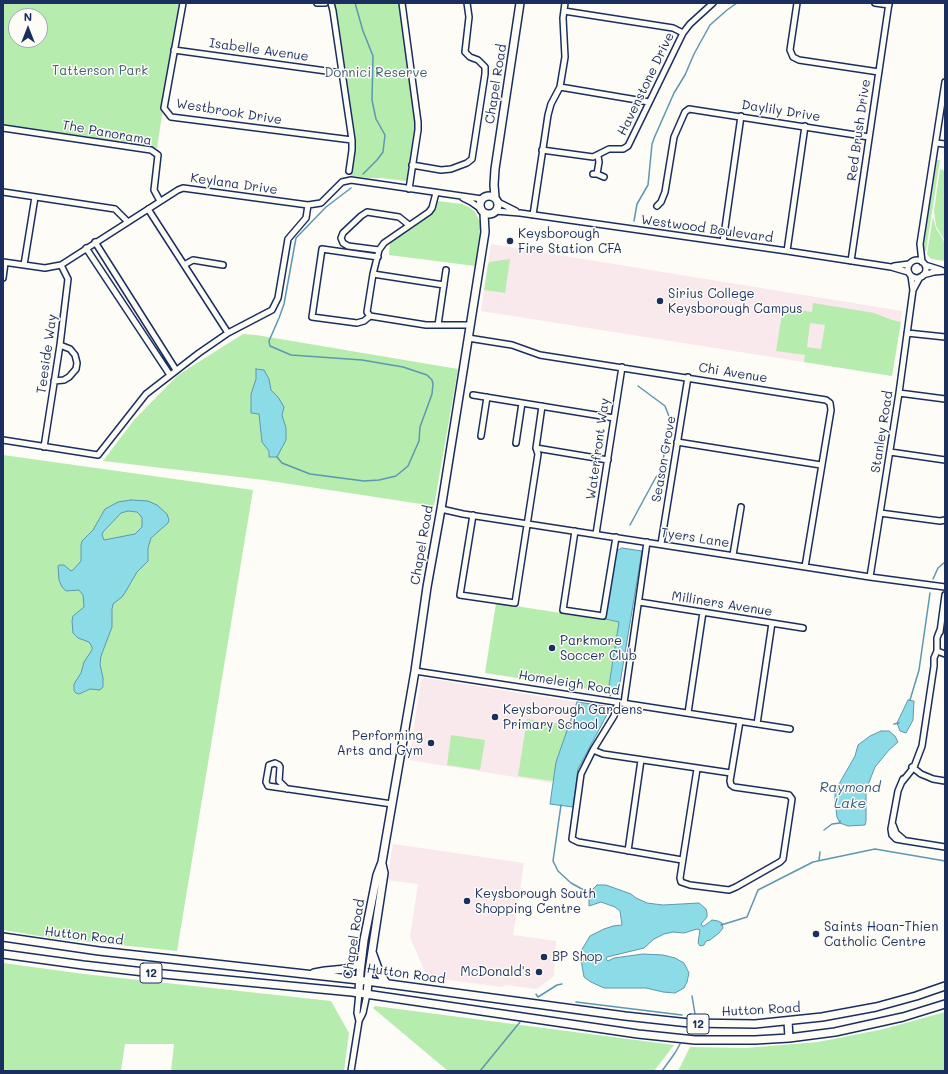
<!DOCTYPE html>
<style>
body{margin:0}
#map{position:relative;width:948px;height:1074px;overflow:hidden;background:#fdfcf7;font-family:Mali,sans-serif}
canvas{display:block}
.frame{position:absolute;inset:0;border:4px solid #1b2f5e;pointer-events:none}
.north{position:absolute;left:8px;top:8px;width:40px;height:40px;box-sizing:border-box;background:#fdfcf7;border:1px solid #a3aaba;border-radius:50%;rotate:0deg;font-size:11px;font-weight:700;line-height:16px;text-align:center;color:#1b2f5e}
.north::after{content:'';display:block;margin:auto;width:14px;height:18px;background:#1b2f5e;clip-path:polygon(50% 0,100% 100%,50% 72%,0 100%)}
</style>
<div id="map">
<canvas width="948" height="1074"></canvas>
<div class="frame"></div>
<div class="north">N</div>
</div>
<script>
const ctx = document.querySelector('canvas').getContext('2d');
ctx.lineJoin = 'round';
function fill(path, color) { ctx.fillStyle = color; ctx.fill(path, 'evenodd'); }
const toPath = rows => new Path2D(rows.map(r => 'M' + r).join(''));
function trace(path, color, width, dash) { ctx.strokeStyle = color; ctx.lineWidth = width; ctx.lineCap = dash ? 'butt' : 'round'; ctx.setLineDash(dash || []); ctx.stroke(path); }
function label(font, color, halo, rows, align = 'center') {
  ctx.font = font + ' Mali,sans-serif'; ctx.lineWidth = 3; ctx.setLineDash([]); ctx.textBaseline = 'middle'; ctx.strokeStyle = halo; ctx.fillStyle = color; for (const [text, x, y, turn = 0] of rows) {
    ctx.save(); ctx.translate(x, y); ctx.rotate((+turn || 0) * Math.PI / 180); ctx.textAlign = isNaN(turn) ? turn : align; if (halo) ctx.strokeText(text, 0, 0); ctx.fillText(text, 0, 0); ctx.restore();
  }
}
const built = toPath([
 [491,244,902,311,892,376,481,311],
 [425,678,577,702,572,732,556,762,552,783,409,760,421,680],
 [393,844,524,863,513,935,556,941,554,976,537,989,506,985,501,987,427,977,410,937,418,884,387,880]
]);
const green = toPath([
 [3,3,179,3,157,148,3,127],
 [16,16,40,16,40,40,16,40],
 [333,3,399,3,416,128,408,180,406,181,381,178,369,178,351,176,354,146,336,14],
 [937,160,940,160,926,251,922,251],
 [940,169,945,171,945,241,936,226,934,211],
 [437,201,462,204,469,207,475,212,479,220,481,221,475,266,389,255,390,241,432,212,435,209],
 [933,217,936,228,945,243,945,261,931,259,927,254],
 [510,259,505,293,484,290,488,264,490,262],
 [813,303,874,313,892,320,901,322,892,376,804,362,805,355,776,351,783,308,812,312],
 [810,323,825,325,821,349,807,347],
 [243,334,256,335,458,369,434,506,264,480,103,461,134,420,178,375],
 [3,455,253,490,177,951,52,938,3,930],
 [496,603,619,622,608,692,485,673],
 [527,719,568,725,559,782,518,776],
 [451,735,485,740,480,770,447,765],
 [3,963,84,974,331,1001,349,1033,344,1071,171,1071,174,1044,125,1044,121,1070,122,1071,3,1071],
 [375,1006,674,1045,654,1071,448,1071,373,1008],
 [945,1012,945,1071,678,1071,690,1047,746,1048,818,1042,884,1029]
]);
const water = toPath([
 [256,369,264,370,269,379,271,390,278,397,284,407,282,415,286,428,286,440,277,457,269,457,269,451,262,442,259,414,251,413,251,394,256,379,256,369],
 [131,500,148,501,157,505,167,514,169,520,168,523,151,538,148,548,148,561,137,572,126,591,122,597,113,604,112,609,112,627,101,656,100,664,103,678,103,687,100,690,90,689,79,694,76,693,74,691,74,684,81,673,84,662,92,650,92,647,89,642,78,638,73,633,72,621,73,616,84,607,83,595,79,590,66,591,62,587,59,580,58,566,59,565,64,565,71,571,73,570,81,561,81,545,82,541,93,530,105,509,118,502,131,500],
 [128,511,137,512,140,515,142,518,142,527,135,534,104,540,102,535,103,532,121,513,128,511],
 [622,548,642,551,618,695,608,692,619,622,605,619,616,551,622,548],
 [908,700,914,701,913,720,906,733,900,731,897,723,908,700],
 [577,702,611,707,578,769,573,807,550,804,556,762,577,702],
 [881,731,889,731,895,736,898,742,889,750,875,767,866,790,866,821,865,825,848,826,840,823,837,817,835,801,835,791,855,756,858,745,870,736,881,731],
 [597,885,606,885,631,894,636,898,647,903,663,905,699,903,706,909,707,913,707,917,701,924,702,926,704,926,712,920,718,921,722,923,723,928,719,933,710,940,706,941,704,945,700,946,698,943,700,930,697,929,684,933,673,932,664,934,654,939,644,948,607,957,606,959,608,961,614,958,643,954,663,955,675,958,684,963,689,973,687,982,684,988,675,993,663,992,646,988,604,988,591,982,584,977,581,960,581,951,590,936,604,929,613,926,622,925,620,911,615,907,601,902,589,906,589,893,597,885]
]);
const stream = toPath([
 [355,3,363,31,373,56,372,100,376,119,385,135,383,152,377,160,363,174],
 [634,221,637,204,648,185,652,144,655,136,674,93,685,75,694,54,710,25,727,10,737,3],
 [277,457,282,463,310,474,364,481,379,480,396,476,408,466,419,441,420,427,432,394,433,384,432,380,427,375,403,367,362,360,291,355,270,346,269,341,279,318,284,304,296,238,326,207,351,188],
 [630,525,656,477,661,472,670,419,665,406,638,386],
 [933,579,938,568,945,562],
 [610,696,612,691],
 [910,700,919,670,930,593],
 [894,724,899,723],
 [561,805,553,861,558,871,571,883,591,894],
 [824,830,832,824,840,823,840,821],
 [819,860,820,852],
 [721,925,747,917,758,890,813,862,875,849,945,861],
 [536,994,538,997,557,985,562,984],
 [692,996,695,1014],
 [576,1002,682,1015],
 [480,1071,520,1022],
 [662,1071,675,1053,680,1044]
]);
const minor = toPath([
 [183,3,164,108,171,117,352,140],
 [317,3,325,3],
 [331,3,333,11,352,140,352,150,349,171],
 [402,3,418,122,418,130,409,189],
 [797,3,790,50,793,57,799,60,879,72],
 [875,3,889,5],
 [564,11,673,28,683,33],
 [174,50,341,73],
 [560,87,649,102],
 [3,128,151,150,158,155,154,190,160,201],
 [936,143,945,144],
 [542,150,593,157,609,149,623,149,628,146,683,33,690,24,713,3],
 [412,165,441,170,451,169,467,163,472,159,485,74,485,67,478,60,470,57,465,52,469,17,467,3],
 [593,174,597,174,604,177],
 [597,174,599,162,598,156],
 [3,192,115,209,128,222],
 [436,193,432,208,429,212,384,243,379,250,373,274,367,312,370,316,426,325,470,325],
 [463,198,471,202,481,209],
 [498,202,516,211],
 [657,206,661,202,665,192,674,137,685,112,689,109,869,137],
 [148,209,228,333],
 [495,211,520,213,787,251,891,267,908,272],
 [533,215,548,115,551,104,560,87,565,57,563,18,565,3],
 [95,242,176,370],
 [723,242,741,116],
 [86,248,170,375],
 [379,250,348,246,343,243,341,238,343,233,361,216,367,212,399,217,409,225],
 [787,251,805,126],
 '908 269a9 9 0 1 1 18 0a9 9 0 1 1-18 0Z',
 [851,261,889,3],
 [3,262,45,268,61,265,178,190,183,188,308,205,321,203,342,182,351,180,482,199],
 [922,262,920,244,945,82],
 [24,265,35,197],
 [184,265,193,260,223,265],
 [925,265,941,270],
 [894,266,909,264],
 [373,274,444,285],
 [923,275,934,272,945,271],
 [3,278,5,263],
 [913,290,920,277],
 [370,316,364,321,357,323,312,317,322,249,378,257],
 [438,325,446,270],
 [907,333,945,337],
 [468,338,512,345,540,355,826,400,830,403,831,410,805,567],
 [54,381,64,380,69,377,76,369,77,363,75,355,70,349,60,345],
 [899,393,945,399],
 [473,395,614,418],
 [481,436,487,397],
 [3,440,98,455,146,394,199,353,228,333,272,310,278,298,288,239,306,218,308,205],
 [677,442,821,465],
 [516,443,522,403],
 [44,447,60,345,68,279,61,265],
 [536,448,608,460],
 [890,452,945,460],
 [441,509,463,514,870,577,945,587],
 [880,513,940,521,945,520],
 [473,515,460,595,515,603,538,454,536,448,542,406],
 [575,531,563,610,603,616,616,537],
 [596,534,622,367],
 [661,544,688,377],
 [733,555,741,507],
 [870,577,899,393,913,290,911,276],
 [639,602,803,628],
 [940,632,945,595],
 [937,651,945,654],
 [415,671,790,729],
 [618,702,614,716,593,750,581,774,572,839,578,842,682,860],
 [624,703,647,542],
 [688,713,703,612],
 [757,724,772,623],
 [593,750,603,754,731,773],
 [912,767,921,774,933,779,945,781],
 [697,769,680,878,681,882,690,885,729,890,736,887,780,862,783,859,792,799,789,795,783,794,734,787,731,785,730,781,740,721],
 [903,779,898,791,891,829,892,835,896,839,901,840,945,847],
 [902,782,914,767,922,746,934,666,934,658,937,651,937,638,940,630],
 [287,789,279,781,280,767,279,765,275,763,269,765,266,782,268,786,392,804],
 [893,825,896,833,903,839],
 [628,851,641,760],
 [359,1021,357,1013,359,993],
 [351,1071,359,1021,363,1013,367,994]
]);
const major = toPath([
 '480 205a9 9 0 1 1 18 0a9 9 0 1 1-18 0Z',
 [495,197,494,185,495,169,520,3],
 [3,937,99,951,359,980,625,1016,689,1023,755,1024,822,1017,876,1007,916,996,945,986],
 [372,952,380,974,387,984],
 [3,954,83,965,153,973,352,992,638,1034,695,1040,755,1040,789,1038,835,1032,903,1017,945,1004],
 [314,973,325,971,346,969,361,963],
 [359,993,360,972,364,940,377,875,382,862,392,804,415,671,427,587,441,509,464,365,485,232,484,213],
 [367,994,369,971,384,873,382,864],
 [788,1021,789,1038]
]);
const markers = [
 [510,241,4,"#1b2f5e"],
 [660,301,4,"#1b2f5e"],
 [552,648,4,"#1b2f5e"],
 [495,717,4,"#1b2f5e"],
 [431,743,4,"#1b2f5e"],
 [467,901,4,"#1b2f5e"],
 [816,934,4,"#1b2f5e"],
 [544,957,4,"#1b2f5e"],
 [539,972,4,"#1b2f5e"]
];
const shields = [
 [151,973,22],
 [698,1024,22]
];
const shieldNames = [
 ["12",151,973],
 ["12",698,1024]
];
const streetNames = [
 ["Isabelle Avenue",259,50,8],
 ["Chapel Road",496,84,-81],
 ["Havenstone Drive",646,84,-64],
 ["Daylily Drive",781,111,9],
 ["Westbrook Drive",229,112,9],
 ["Red Brush Drive",859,130,-82],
 ["The Panorama",107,133,10],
 ["Keylana Drive",234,184,8],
 ["Westwood Boulevard",707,229,8],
 ["Teeside Way",47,354,-82],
 ["Chi Avenue",733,373,9],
 ["Stanley Road",882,432,-81],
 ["Waterfront Way",598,449,-82],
 ["Season Grove",664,459,-80],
 ["Tyers Lane",695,538,9],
 ["Chapel Road",422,545,-80],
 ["Milliners Avenue",722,604,9],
 ["Homeleigh Road",569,683,9],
 ["Hutton Road",84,936,7],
 ["Chapel Road",354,939,-81],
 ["Hutton Road",406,974,8],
 ["Hutton Road",761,1010,-3]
];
const parkNames = [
 ["Tatterson Park",100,71],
 ["Donnici Reserve",376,73]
];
const poiNames = [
 ["Keysborough",518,234],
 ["Fire Station CFA",518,249],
 ["Sirius College",668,294],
 ["Keysborough Campus",668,309],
 ["Parkmore",560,641],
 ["Soccer Club",560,656],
 ["Keysborough Gardens",503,710],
 ["Primary School",503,725],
 ["Performing",423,736,"right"],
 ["Arts and Gym",423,751,"right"],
 ["Keysborough South",475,894],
 ["Shopping Centre",475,909],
 ["Saints Hoan-Thien",824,927],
 ["Catholic Centre",824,942],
 ["BP Shop",552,957],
 ["McDonald's",531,972,"right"]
];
const waterNames = [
 ["Raymond",850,788],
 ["Lake",850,804]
];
fill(built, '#f9e8ec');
fill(green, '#b6ecae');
fill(water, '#8bdce7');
trace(water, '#5e97b0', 1);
trace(stream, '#5e97b0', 1.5);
trace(minor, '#1b2f5e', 8);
trace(major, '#1b2f5e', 10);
trace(minor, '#fdfcf7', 5);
trace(major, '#fdfcf7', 7);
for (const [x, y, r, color] of markers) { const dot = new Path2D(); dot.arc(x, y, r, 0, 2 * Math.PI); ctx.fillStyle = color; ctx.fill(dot); trace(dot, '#fdfcf7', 1.5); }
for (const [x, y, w] of shields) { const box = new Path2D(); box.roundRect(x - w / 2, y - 10, w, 20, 3); ctx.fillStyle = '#fdfcf7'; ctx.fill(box); trace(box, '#1b2f5e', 1); }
label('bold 12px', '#1b2f5e', null, shieldNames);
label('13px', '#1b2f5e', '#fdfcf7', streetNames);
label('13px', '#425e72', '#fdfcf7', parkNames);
label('13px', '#1b2f5e', '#fdfcf7', poiNames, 'left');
label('italic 14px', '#375a80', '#fdfcf7', waterNames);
</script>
